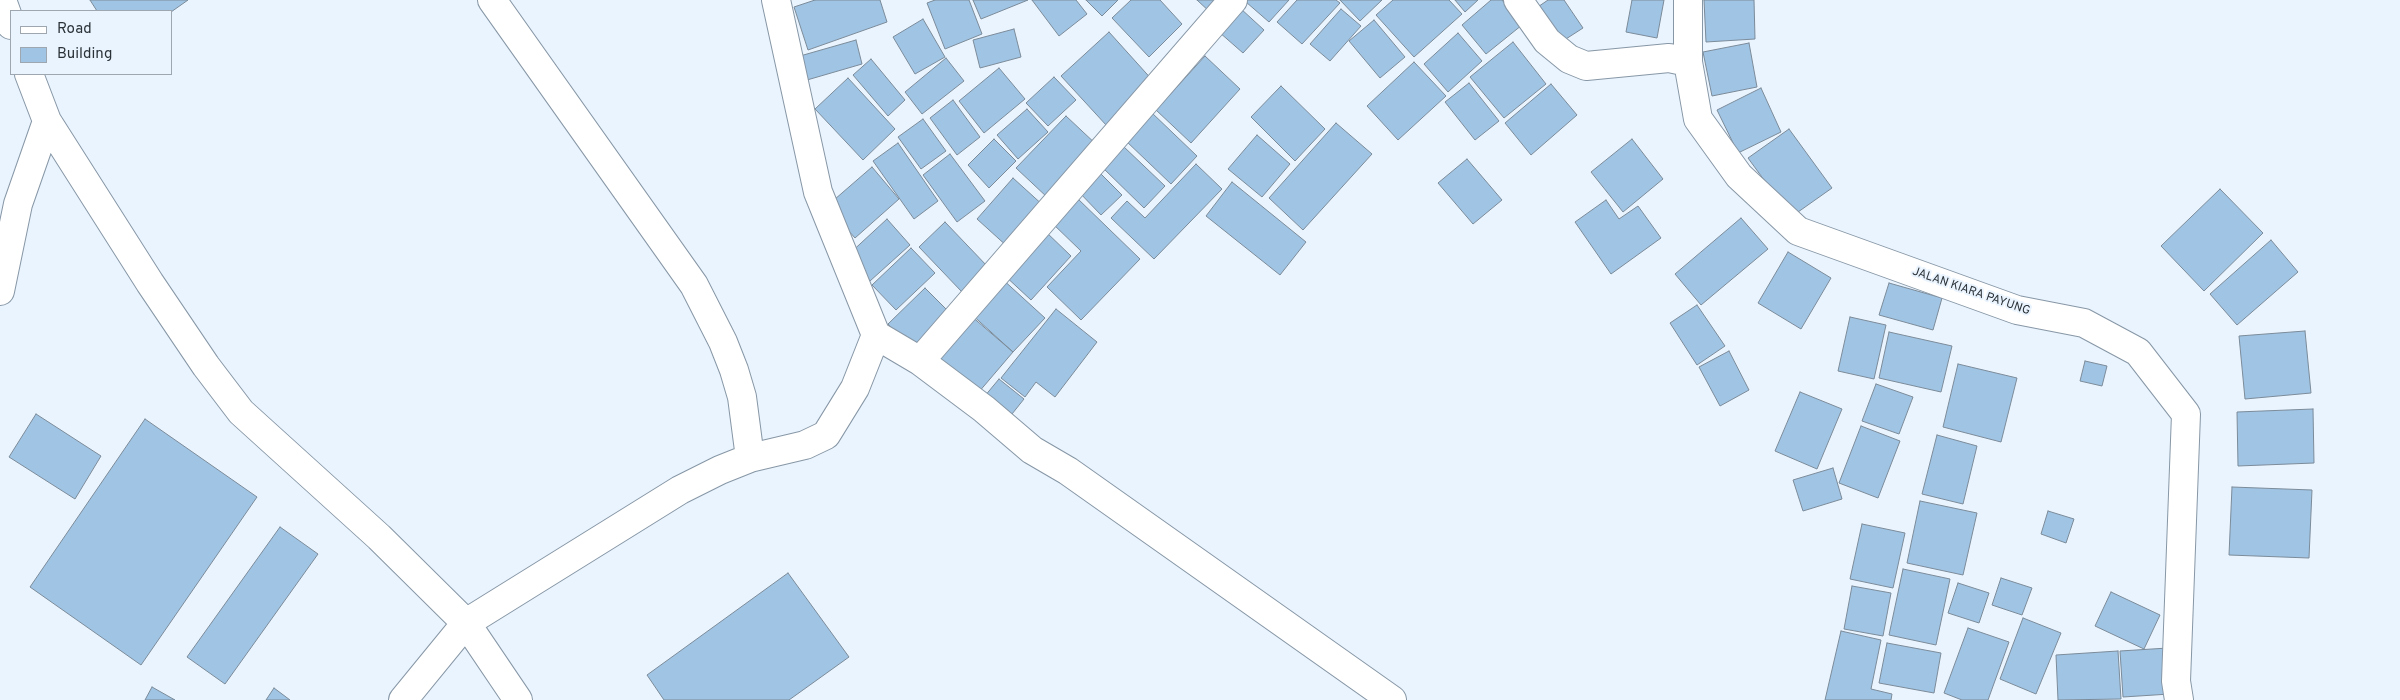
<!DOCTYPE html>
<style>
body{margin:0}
#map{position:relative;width:2400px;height:700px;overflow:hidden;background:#eaf4fe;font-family:Overpass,sans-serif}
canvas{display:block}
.legend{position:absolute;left:10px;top:10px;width:162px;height:65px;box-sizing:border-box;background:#eaf4fe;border:1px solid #9ea6af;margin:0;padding:6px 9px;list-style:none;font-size:15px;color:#2b3238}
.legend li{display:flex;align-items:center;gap:10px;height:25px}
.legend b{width:25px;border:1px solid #9ea6af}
</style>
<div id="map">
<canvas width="2400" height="700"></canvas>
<ul class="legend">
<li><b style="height:6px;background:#fff"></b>Road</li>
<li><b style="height:14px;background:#a0c4e4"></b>Building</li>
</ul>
</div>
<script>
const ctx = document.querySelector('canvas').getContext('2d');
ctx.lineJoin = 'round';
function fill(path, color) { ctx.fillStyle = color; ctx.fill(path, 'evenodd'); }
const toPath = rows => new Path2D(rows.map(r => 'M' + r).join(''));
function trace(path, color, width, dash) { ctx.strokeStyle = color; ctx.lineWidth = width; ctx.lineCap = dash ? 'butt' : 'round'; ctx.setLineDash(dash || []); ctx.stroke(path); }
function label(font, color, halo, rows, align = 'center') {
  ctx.font = font + ' Overpass,sans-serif'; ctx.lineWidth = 4; ctx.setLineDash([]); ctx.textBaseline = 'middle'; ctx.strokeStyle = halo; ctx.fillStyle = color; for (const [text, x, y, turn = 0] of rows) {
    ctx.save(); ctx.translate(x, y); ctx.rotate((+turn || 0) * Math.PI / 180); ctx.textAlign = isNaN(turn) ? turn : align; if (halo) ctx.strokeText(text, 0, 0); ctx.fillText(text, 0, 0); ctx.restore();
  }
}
const building = toPath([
 [90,0,188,0,171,12,97,11,90,0],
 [815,0,880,0,887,22,808,50,794,7,815,0],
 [935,0,969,0,982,34,945,49,927,3,935,0],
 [973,0,1028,0,981,19,973,0],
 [1032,0,1076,0,1087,14,1059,36,1032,0],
 [1086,0,1118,0,1102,16,1086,0],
 [1131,0,1160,0,1182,24,1149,57,1112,18,1131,0],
 [1197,0,1224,0,1211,13,1197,0],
 [1248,0,1289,0,1269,22,1246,2,1248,0],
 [1297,0,1336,0,1340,3,1302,44,1277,22,1297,0],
 [1340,0,1382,0,1360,21,1340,0],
 [1393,0,1449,0,1462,14,1414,57,1376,15,1393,0],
 [1455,0,1478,0,1465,12,1455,0],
 [1491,0,1502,0,1522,25,1486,54,1462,25,1491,0],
 [1548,0,1564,0,1583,28,1555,46,1532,11,1548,0],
 [1632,0,1664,0,1657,38,1626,32,1632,0],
 [1704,0,1754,0,1755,39,1706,42,1704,0],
 [1240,8,1264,30,1243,53,1219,32,1240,8],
 [1341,9,1361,26,1330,61,1310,44,1341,9],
 [923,19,945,57,915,74,893,37,923,19],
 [1374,20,1405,57,1380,78,1349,41,1374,20],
 [1014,29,1021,57,980,68,973,40,1014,29],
 [1109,32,1155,83,1107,126,1061,76,1109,32],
 [1458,33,1482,61,1448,92,1424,64,1458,33],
 [856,40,862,64,807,80,800,56,856,40],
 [1513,42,1546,84,1504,118,1470,77,1513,42],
 [1749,43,1757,87,1712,96,1703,52,1749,43],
 [1205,56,1240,89,1191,143,1156,110,1205,56],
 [946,58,964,81,922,114,905,92,946,58],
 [871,59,905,100,888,116,853,75,871,59],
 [1414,62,1446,96,1398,140,1367,106,1414,62],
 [999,68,1025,99,984,133,959,101,999,68],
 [1054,77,1076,100,1048,126,1026,103,1054,77],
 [848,78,895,129,863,160,815,109,848,78],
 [1469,83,1499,121,1475,140,1445,102,1469,83],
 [1551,84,1577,115,1531,155,1505,123,1551,84],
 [1281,86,1325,129,1295,161,1251,117,1281,86],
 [1761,88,1781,132,1738,153,1717,110,1761,88],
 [953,100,980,137,957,155,930,118,953,100],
 [1027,109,1048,132,1018,159,997,135,1027,109],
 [1151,112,1197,156,1171,184,1125,140,1151,112],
 [1066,116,1098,146,1048,198,1016,168,1066,116],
 [923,119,946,151,921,169,898,137,923,119],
 [1336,123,1372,154,1303,230,1269,198,1336,123],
 [1789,129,1832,188,1791,217,1748,158,1789,129],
 [1257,135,1290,164,1262,197,1228,169,1257,135],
 [994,139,1016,161,989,188,968,165,994,139],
 [1632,139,1663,179,1623,212,1591,172,1632,139],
 [898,143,938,201,914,219,873,161,898,143],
 [1123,146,1165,186,1144,208,1102,167,1123,146],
 [950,154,985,201,957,222,923,175,950,154],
 [1467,159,1502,200,1473,224,1438,183,1467,159],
 [1196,164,1222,189,1154,259,1111,218,1127,201,1145,218,1196,164],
 [872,167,899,199,855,238,827,206,872,167],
 [1097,170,1122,195,1101,215,1077,190,1097,170],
 [1013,178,1045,207,1009,248,977,219,1013,178],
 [1232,182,1306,242,1280,275,1206,216,1232,182],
 [2220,189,2263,233,2204,291,2161,246,2220,189],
 [1076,197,1140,259,1081,320,1047,287,1081,251,1051,222,1076,197],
 [1606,200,1619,219,1638,206,1661,238,1611,274,1575,222,1606,200],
 [1741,218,1768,249,1701,305,1675,274,1741,218],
 [887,219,910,245,870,281,847,256,887,219],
 [945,222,988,267,962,292,919,247,945,222],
 [1044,230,1071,256,1031,300,1003,274,1044,230],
 [2271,240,2298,272,2237,325,2210,294,2271,240],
 [911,248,935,273,896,310,872,285,911,248],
 [1788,252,1831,278,1801,329,1758,303,1788,252],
 [1000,277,1045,318,1013,352,969,312,1000,277],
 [1889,283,1942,298,1933,330,1879,315,1889,283],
 [925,288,949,312,912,349,888,324,925,288],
 [1697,305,1725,346,1697,365,1670,323,1697,305],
 [1056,309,1097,342,1055,397,1036,382,1025,397,1001,378,1056,309],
 [970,315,1013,352,972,400,929,362,970,315],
 [1850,317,1886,325,1874,379,1838,371,1850,317],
 [2305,331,2311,393,2245,399,2239,336,2305,331],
 [1889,332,1952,346,1941,392,1879,378,1889,332],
 [1729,351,1749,390,1720,406,1699,367,1729,351],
 [2085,361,2107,366,2102,386,2080,381,2085,361],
 [1958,364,2017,378,2001,442,1943,427,1958,364],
 [999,379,1024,399,1004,424,979,403,999,379],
 [1876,384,1913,397,1899,434,1862,421,1876,384],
 [1800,392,1842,409,1817,469,1775,451,1800,392],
 [2313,409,2314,463,2238,466,2237,412,2313,409],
 [36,414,101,456,75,499,9,457,36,414],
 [145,419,257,497,141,665,30,587,145,419],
 [1861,426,1900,441,1878,498,1839,483,1861,426],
 [1937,435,1977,446,1963,504,1922,494,1937,435],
 [1833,468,1842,499,1803,511,1793,480,1833,468],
 [2232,487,2312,490,2309,558,2229,555,2232,487],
 [1920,501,1977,513,1963,575,1907,563,1920,501],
 [2048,511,2074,519,2066,543,2041,534,2048,511],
 [1862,524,1905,533,1893,588,1850,579,1862,524],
 [280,527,318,554,225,684,187,657,280,527],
 [1903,569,1950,579,1936,645,1889,635,1903,569],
 [788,573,849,657,789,700,664,700,647,675,788,573],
 [2001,578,2032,588,2022,615,1992,605,2001,578],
 [1958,583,1989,593,1979,623,1948,613,1958,583],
 [1852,586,1891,593,1883,636,1844,629,1852,586],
 [2111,592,2160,615,2144,649,2095,626,2111,592],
 [2023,618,2061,633,2036,694,2000,679,2023,618],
 [1968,628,2009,642,1988,700,1962,700,1944,693,1968,628],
 [1841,631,1881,640,1871,689,1892,694,1891,700,1825,700,1841,631],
 [1887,643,1941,653,1934,693,1879,683,1887,643],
 [2168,648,2170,694,2123,697,2120,651,2168,648],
 [2118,651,2121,699,2058,700,2056,655,2118,651],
 [152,687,175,700,145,700,152,687],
 [274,688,290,700,266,700,274,688]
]);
const minor = toPath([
 [2,0,11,25],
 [492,0,694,285,723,342,734,370,742,397,750,458],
 [776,0,818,192,876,335,920,361,984,409,1032,450,1068,471,1392,700],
 [1518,0,1547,41,1569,59,1586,66,1669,58,1688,62],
 [1688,0,1688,62,1698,119,1739,176,1798,231,2017,310,2084,323,2138,352,2186,414,2176,681,2179,700],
 [29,74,47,121,150,283,206,366,241,412,379,537,466,623,518,700],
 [0,291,18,204,47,121],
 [920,361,1233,0],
 [403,700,466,623,680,490,720,470,750,458,805,445,826,435,855,388,876,335]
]);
const streetNames = [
 ["JALAN KIARA PAYUNG",1971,292,19]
];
fill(building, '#a0c4e4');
trace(building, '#7b8b9a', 1);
trace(minor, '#8797a6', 30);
trace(minor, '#fff', 28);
label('12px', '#2b3238', '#eaf4fe', streetNames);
</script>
